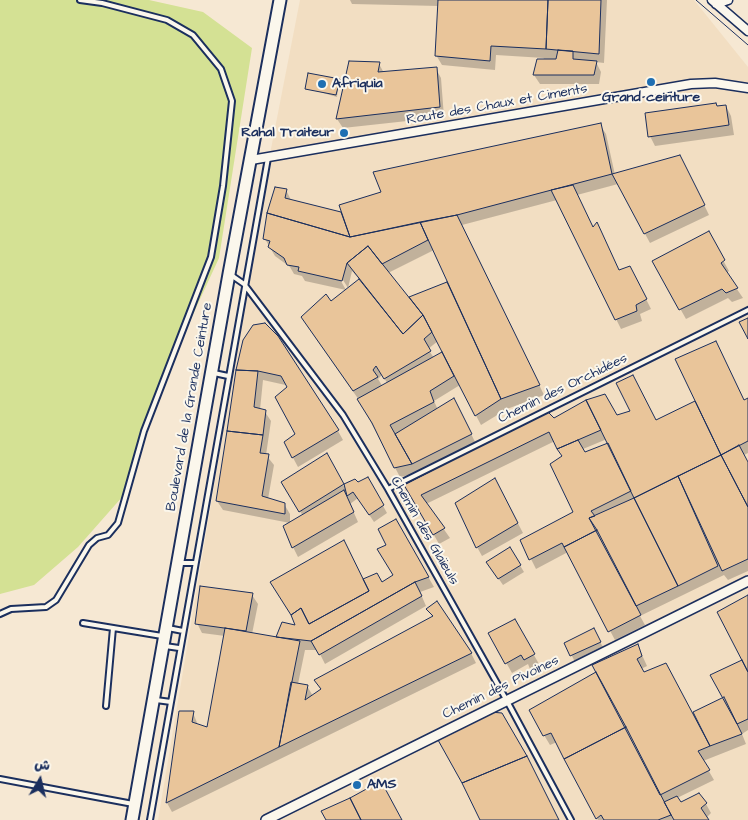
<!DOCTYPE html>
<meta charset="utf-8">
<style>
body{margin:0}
#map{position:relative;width:748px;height:820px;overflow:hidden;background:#f6e8d3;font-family:"Architects Daughter","Playpen Sans Arabic",sans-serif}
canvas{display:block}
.north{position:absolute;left:15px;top:755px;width:50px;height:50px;-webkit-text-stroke:4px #fbf7ec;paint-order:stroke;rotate:9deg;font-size:14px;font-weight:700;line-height:20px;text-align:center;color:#1b2f5e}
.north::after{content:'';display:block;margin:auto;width:18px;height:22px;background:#1b2f5e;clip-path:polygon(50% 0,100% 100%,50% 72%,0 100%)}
</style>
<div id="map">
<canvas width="748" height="820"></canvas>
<div class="north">ش</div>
</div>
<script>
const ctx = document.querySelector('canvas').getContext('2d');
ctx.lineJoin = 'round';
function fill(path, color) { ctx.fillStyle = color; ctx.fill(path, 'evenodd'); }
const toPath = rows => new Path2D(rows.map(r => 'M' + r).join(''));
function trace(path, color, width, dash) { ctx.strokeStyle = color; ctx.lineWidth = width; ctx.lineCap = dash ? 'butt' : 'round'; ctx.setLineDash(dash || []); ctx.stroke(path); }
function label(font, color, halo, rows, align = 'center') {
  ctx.font = font + ' "Architects Daughter",sans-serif'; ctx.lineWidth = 4; ctx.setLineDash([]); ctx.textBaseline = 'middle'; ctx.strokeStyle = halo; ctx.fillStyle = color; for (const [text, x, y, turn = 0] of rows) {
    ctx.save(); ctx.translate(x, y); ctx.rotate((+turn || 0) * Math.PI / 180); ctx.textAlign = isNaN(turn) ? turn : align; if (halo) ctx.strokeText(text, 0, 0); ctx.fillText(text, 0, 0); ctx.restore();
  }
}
const built = toPath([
 [300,0,694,0,748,67,748,820,158,820,269,159]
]);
const green = toPath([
 [0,0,149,0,203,12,252,48,219,258,154,399,123,496,78,547,34,585,0,594]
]);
const shadow = toPath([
 [350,0,607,0,604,63,596,62,601,72,599,84,540,84,534,75,544,58,496,55,495,70,442,65,436,55,439,6,352,4],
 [379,64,384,73,436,69,441,78,444,117,343,128,337,119],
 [339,80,337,97,306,88],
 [726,106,731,116,734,135,655,146,650,136,718,108],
 [600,125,606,134,615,175,685,166,709,215,650,243,618,184,577,195,593,228,620,272,635,277,651,309,640,314,642,321,621,329,557,200,462,225,544,395,507,409,481,425,460,385,434,401,438,410,459,409,476,444,418,473,400,477,359,400,308,327,331,303,360,280,352,271,348,288,340,275,338,276,346,290,305,281,302,276,294,274,290,267,275,256,265,239,286,190,291,200,343,214],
 [434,250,449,282,408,299,388,273],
 [438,341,444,353,434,358,428,349],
 [382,375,388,384,383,387,378,379],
 [708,233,729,271,726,273,743,298,732,302,728,298,686,319,654,262],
 [244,340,338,431,343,440,298,467,285,443,296,434,290,386,263,380,260,410,265,412,271,421,266,455,274,465,268,499,284,504,290,514,290,523,223,510,217,501],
 [716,342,744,401,748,399,748,453,744,455,748,463,748,571,728,580,724,575,640,616,645,625,615,640,568,552,536,569,522,541,574,513,564,456,555,441,426,504,450,538,439,544,406,485,553,420,616,416,656,422,697,401],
 [607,439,609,443,585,454,583,449],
 [326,455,343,486,355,480,357,483,368,479,387,513,374,522,358,498,350,504,358,522,298,557,293,547,303,516,288,492],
 [500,489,523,533,482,556,477,547],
 [396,521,434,587,420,592,426,606,325,664,318,650,305,650,298,684,307,686,313,696,321,690,315,680,433,618,428,609,471,653,476,663,172,812,167,803,180,712,193,713,198,725,208,729,225,636,202,633,197,623,252,595,258,604,252,634,277,638,297,627,363,580,382,584,394,576,388,546],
 [510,549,524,572,503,585,492,569],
 [748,596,748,730,742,734,746,744,703,761,714,780,677,798,681,804,706,804,711,813,706,818,707,820,598,820,557,742,550,745,544,735,598,672,638,646,647,666,641,669,644,674,692,714,726,698,743,661],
 [514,620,539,664,530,669,528,664,512,673,490,634],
 [593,629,604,649,575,662,566,644]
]);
const building = toPath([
 [438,0,548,0,546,49,491,46,490,61,435,56,438,0],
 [548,0,601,0,599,54,546,49,548,0],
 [558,50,573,51,573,59,597,61,594,75,533,75,537,59,556,59,558,50],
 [349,61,380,62,378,72,437,67,440,107,336,119,349,61],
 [308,73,340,79,336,95,305,89,308,73],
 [716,103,717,106,726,105,729,125,648,137,645,113,716,103],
 [601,123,612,174,457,215,350,237,339,205,381,192,373,172,601,123],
 [680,155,705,205,644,234,612,174,680,155],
 [573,185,593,227,597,222,619,270,630,266,647,299,636,305,637,311,615,320,551,190,573,185],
 [275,187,287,189,285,198,341,212,350,237,267,213,275,187],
 [267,213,350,237,420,222,428,240,382,264,368,246,347,263,342,281,298,271,299,267,287,265,284,258,268,247,270,241,263,239,267,213],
 [457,215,540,385,501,399,420,222,457,215],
 [709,231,725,260,721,263,738,288,726,293,722,289,679,310,652,261,709,231],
 [368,246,423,315,403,334,347,263,368,246],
 [359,279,403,334,423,315,432,332,424,339,431,351,384,379,376,366,373,370,378,377,353,391,301,317,326,294,331,301,359,279],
 [447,282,501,399,475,416,423,315,409,297,447,282],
 [748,318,748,339,739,322,748,318],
 [265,323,278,336,339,430,292,458,284,442,295,434,275,397,287,387,281,376,258,371,236,370,243,340,253,325,265,323],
 [716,341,744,400,748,398,748,441,721,455,675,359,716,341],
 [442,352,454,376,430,391,434,402,390,425,412,464,394,468,372,423,357,399,442,352],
 [236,370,258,371,254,407,266,410,263,435,227,431,236,370],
 [633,375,656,420,695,401,721,455,634,498,586,400,605,394,617,415,630,411,616,383,633,375],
 [454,398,472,434,412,464,395,434,454,398],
 [586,400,601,430,557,449,549,432,421,495,445,528,433,535,404,485,547,411,554,418,586,400],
 [227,431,263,435,260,453,269,454,262,496,285,503,285,514,216,501,227,431],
 [578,440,585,452,608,443,631,491,591,511,595,516,589,518,597,530,564,547,562,543,529,560,520,540,573,512,550,464,562,456,557,449,578,440],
 [739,445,748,462,748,507,721,455,739,445],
 [327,453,344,484,299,512,281,482,327,453],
 [721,455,748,507,748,559,722,571,678,476,721,455],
 [678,476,718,566,678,586,634,498,678,476],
 [368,477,384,505,369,515,353,492,347,496,344,484,355,479,358,482,368,477],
 [495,478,518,523,476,548,455,503,495,478],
 [344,490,354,512,292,548,283,526,344,490],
 [634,498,678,586,636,606,589,518,634,498],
 [396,519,429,577,415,582,311,641,276,637,282,622,295,625,291,615,301,608,309,624,369,591,363,579,377,573,382,582,393,575,377,549,386,545,378,529,396,519],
 [597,530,641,615,608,632,564,547,597,530],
 [344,540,369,591,309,624,301,608,291,615,270,582,344,540],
 [510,547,521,565,498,579,486,562,510,547],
 [415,582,422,596,319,655,311,641,415,582],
 [200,586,253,593,246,631,195,624,200,586],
 [748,595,748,672,717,612,748,595],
 [437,601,472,653,279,747,291,682,308,685,305,700,321,689,314,680,433,616,426,609,437,601],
 [515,619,535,654,524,660,521,655,505,664,488,633,515,619],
 [225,628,300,641,279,747,166,803,179,711,194,711,192,722,207,727,225,628],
 [594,628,601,642,570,656,564,643,594,628],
 [638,644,642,656,637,659,644,672,666,663,710,746,698,751,710,770,660,795,592,665,638,644],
 [742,660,748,672,748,719,737,724,710,675,742,660],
 [596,672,626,727,564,759,551,733,543,736,529,710,596,672],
 [724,697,742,734,710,746,693,712,724,697],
 [490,712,502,713,527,756,462,783,438,740,490,712],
 [626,727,671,815,658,820,604,820,601,815,596,819,564,759,626,727],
 [527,756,559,820,480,820,462,783,527,756],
 [381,781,402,820,361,820,350,798,381,781],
 [699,793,707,803,701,808,709,820,674,820,664,802,677,796,681,802,699,793],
 [350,798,361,820,326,820,321,811,350,798]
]);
const service = toPath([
 [231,275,244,284,343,415,388,489,507,701,571,820],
 [214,373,228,376],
 [388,489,748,310],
 [180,563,195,563],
 [0,614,11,609,46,607,56,600,89,545,97,538,108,535,118,523,144,431,211,257,223,186,232,101,221,69,193,35,167,20,102,3,80,0],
 [83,623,162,636],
 [168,628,183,631],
 [165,646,179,648],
 [156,700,171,702],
 [106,706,113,628],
 [0,779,133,804],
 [150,820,268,158]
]);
const minor = toPath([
 [712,0,748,31],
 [716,4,728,0],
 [251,160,691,84,715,83,748,88]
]);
const tertiary = toPath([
 [266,820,748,581]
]);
const primary = toPath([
 [132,820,229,274,280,0]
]);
const tram = toPath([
 [696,0,748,45]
]);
const markers = [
 [651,82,5,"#1f6fb2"],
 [322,84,5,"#1f6fb2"],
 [344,133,5,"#1f6fb2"],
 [357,785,5,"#1f6fb2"]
];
const poiNames = [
 ["Afriquia",332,84],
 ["Grand ceinture",651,98,"center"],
 ["Rahal Traiteur",334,133,"right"],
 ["AMS",367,785]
];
const streetNames = [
 ["Route des Chaux et Ciments",497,105,-10],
 ["Chemin des Orchidées",563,389,-26],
 ["Boulevard de la Grande Ceinture",190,407,-80],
 ["Chemin des Glaïeuls",424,531,60],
 ["Chemin des Pivoines",501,688,-26]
];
fill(built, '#f2dec2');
fill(green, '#d4e194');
fill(shadow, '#0003');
fill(building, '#e9c59a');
trace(building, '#1b2f5e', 1);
trace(service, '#1b2f5e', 8);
trace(minor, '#1b2f5e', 11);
trace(tertiary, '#1b2f5e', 12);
trace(primary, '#1b2f5e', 15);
trace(service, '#fbf7ec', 4);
trace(minor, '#fbf7ec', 8);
trace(tertiary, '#fbf7ec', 9);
trace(primary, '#fbf7ec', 11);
trace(tram, '#1b2f5e', 1);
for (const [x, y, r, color] of markers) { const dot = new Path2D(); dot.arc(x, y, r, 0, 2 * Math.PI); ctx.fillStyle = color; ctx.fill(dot); trace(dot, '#fbf7ec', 2); }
label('bold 14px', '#1b2f5e', '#fbf7ec', poiNames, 'left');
label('14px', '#1b2f5e', '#fbf7ec', streetNames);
</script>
